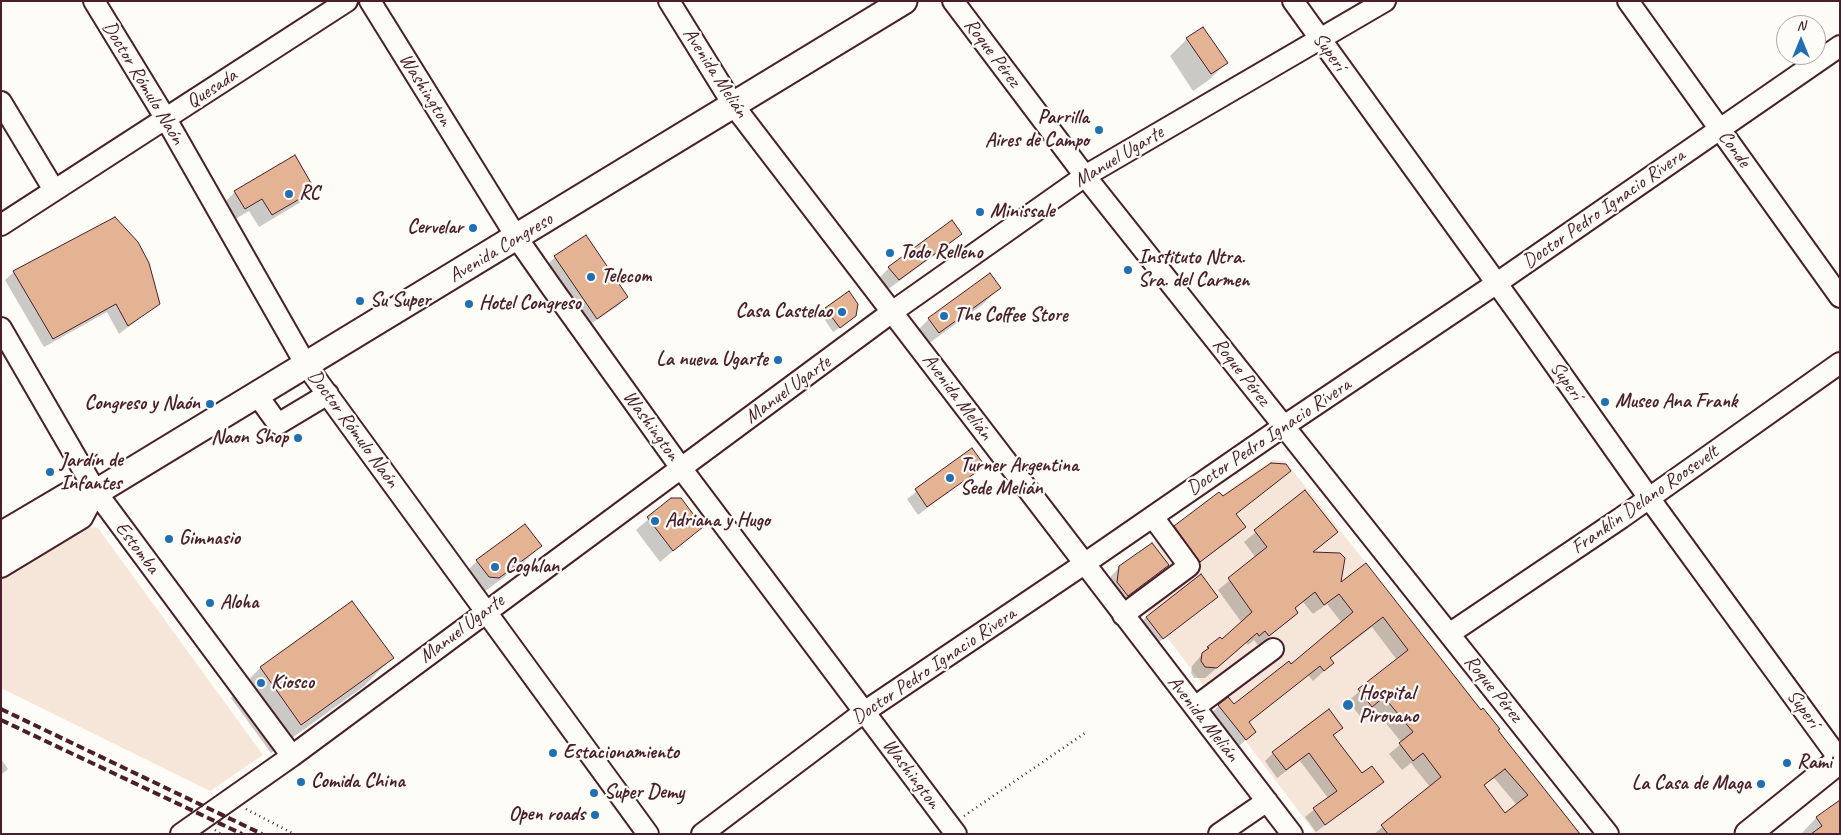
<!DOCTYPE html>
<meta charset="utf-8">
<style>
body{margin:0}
#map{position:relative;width:1841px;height:835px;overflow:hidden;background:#fdfcf7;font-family:Caveat,sans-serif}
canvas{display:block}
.frame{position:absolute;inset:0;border:2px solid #4a1f2b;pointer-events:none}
.north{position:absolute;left:1776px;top:15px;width:50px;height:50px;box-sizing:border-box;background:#fdfcf7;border:1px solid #b5a4a5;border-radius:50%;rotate:0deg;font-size:14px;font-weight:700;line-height:20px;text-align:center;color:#4a1f2b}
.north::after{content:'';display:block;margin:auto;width:18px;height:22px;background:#1f6fb2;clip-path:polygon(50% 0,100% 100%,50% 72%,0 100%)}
</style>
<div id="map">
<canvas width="1841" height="835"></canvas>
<div class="frame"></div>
<div class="north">N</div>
</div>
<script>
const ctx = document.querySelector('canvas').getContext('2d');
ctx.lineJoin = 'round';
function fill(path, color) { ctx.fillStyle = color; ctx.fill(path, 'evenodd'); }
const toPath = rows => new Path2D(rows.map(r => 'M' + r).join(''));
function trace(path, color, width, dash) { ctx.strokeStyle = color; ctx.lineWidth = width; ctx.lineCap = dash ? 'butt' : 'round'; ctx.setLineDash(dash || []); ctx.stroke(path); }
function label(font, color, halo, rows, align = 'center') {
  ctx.font = font + ' Caveat,sans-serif'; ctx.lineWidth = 4.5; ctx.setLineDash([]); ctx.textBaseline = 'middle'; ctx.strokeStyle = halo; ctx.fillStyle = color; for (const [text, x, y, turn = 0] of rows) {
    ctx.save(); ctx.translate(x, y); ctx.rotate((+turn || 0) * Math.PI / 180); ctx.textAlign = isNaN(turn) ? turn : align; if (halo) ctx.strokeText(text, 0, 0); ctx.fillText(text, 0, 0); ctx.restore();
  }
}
const built = toPath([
 [1272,460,1285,461,1581,834,1316,834,1120,575,1121,565],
 [86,527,98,528,263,755,210,791,1,688,1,578]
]);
const shadow = toPath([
 [1187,39,1226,63,1209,80,1193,91,1170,56],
 [314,189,301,202,259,227,249,211,232,221,222,205,235,192],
 [960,234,950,244,887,290,879,278,889,268],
 [555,257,627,297,618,306,587,326,546,266],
 [14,272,158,304,119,334,107,312,44,347,5,280],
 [999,288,982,305,921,349,912,336,929,319],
 [826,309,849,322,833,332,821,314],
 [972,450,983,466,918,515,907,499],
 [1289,471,1235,515,1245,527,1237,535,1191,569,1167,534,1175,526,1223,498],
 [1304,492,1336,532,1312,553,1340,585,1366,565,1579,834,1374,834,1430,787,1411,763,1402,770,1389,754,1402,743,1373,707,1360,716,1348,701,1397,660,1372,627,1330,659,1333,663,1313,681,1308,675,1248,723,1255,731,1235,750,1208,716,1219,706,1234,706,1291,666,1342,623,1327,604,1313,614,1303,602,1294,609,1297,613,1286,623,1258,645,1254,640,1248,645,1246,643,1205,678,1194,678,1191,673,1192,666,1208,648,1222,641,1242,623,1218,590,1256,558,1244,542],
 [1494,778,1517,805,1505,814,1483,786],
 [672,499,702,527,660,562,636,530],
 [540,546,523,563,480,595,460,578,477,561],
 [1167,565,1119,604,1109,592,1111,576,1120,567],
 [1216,596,1153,647,1138,626,1146,617],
 [352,603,392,658,363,687,271,753,231,698,260,668],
 [1341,728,1332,736,1361,775,1382,782,1316,832,1305,817,1328,798,1300,761,1277,778,1265,761,1273,753],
 [1,759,8,769,1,775],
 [1840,802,1840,834,1801,834,1816,818]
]);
const building = toPath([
 [1203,27,1228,63,1211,74,1186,38,1203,27],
 [295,155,315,190,272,215,262,199,245,209,234,191,295,155],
 [115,217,138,242,149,263,160,304,128,326,116,304,53,339,13,271,115,217],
 [952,220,962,234,899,280,888,267,952,220],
 [586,235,628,297,597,319,554,256,586,235],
 [990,273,1001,288,939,333,928,318,990,273],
 [849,291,858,304,856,316,840,328,825,308,849,291],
 [972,448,985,466,927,507,915,489,972,448],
 [1271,463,1286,464,1291,471,1236,514,1246,527,1200,562,1174,526,1219,492,1223,496,1271,463],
 [1305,490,1338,532,1313,552,1340,553,1345,558,1341,582,1366,563,1481,710,1483,708,1500,729,1498,730,1504,738,1580,834,1388,834,1381,825,1441,777,1423,753,1413,761,1399,743,1413,732,1384,697,1372,707,1358,689,1408,650,1383,617,1330,658,1334,663,1324,671,1320,666,1249,722,1256,732,1246,740,1218,705,1228,697,1234,704,1289,661,1291,664,1353,612,1339,594,1324,605,1315,592,1295,608,1298,613,1269,636,1265,631,1259,636,1257,633,1217,668,1205,667,1201,661,1202,653,1209,648,1207,647,1220,637,1222,639,1252,612,1228,578,1267,547,1254,530,1305,490],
 [1505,769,1528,795,1505,813,1484,785,1505,769],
 [671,498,681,498,703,527,673,551,647,517,671,498],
 [525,524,542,546,499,578,489,577,476,560,525,524],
 [1152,543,1169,565,1128,596,1117,582,1119,566,1152,543],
 [1201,574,1218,597,1163,639,1146,617,1201,574],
 [352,601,394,658,301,725,260,667,352,601],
 [1329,709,1343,728,1333,735,1362,773,1372,766,1384,782,1325,825,1313,808,1337,791,1309,753,1286,770,1272,752,1329,709],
 [1840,800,1840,834,1811,834,1822,826,1816,817,1840,800]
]);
const path = toPath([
 [246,809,294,834],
 [964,816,1085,733],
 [215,830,221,834]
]);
const minor = toPath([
 [94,1,166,119,306,365,648,834],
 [370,1,517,238,552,288,681,468,956,834],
 [669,1,734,106,1292,834],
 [953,1,1085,176,1608,834],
 [1293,1,1521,317,1649,498,1840,760],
 [1628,1,1840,297],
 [1,102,54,190],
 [1,225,347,1],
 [1,328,96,492,292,756],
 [257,395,278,424,328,394],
 [1,532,67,493,96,492],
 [1,567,82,518,96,492],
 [1123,615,1189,566,1153,517],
 [1449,634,1621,518,1840,363],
 [1195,707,1273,649],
 [181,834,292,756,892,312,1085,176,1385,1],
 [702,834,864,712,1084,564,1284,426,1497,283,1840,46],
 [1219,834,1267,801]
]);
const major = toPath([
 [1,550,904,1],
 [1748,834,1840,760]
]);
const rail = toPath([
 [1,709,262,834],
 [1,720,242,834]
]);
const markers = [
 [1099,130,5,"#1f6fb2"],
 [289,194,5,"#1f6fb2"],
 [980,212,5,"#1f6fb2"],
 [473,228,5,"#1f6fb2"],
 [890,253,5,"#1f6fb2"],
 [1128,270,5,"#1f6fb2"],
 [591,277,5,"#1f6fb2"],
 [360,301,5,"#1f6fb2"],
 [469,304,5,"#1f6fb2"],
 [842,312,5,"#1f6fb2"],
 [944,316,5,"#1f6fb2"],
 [778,360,5,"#1f6fb2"],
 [1605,402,5,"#1f6fb2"],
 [210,404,5,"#1f6fb2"],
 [298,438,5,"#1f6fb2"],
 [50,472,5,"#1f6fb2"],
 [950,478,5,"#1f6fb2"],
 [655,521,5,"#1f6fb2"],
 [169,539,5,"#1f6fb2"],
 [495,567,5,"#1f6fb2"],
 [210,603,5,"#1f6fb2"],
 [261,683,5,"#1f6fb2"],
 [1348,705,6,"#1f6fb2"],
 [553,753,5,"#1f6fb2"],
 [1787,763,5,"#1f6fb2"],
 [301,782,5,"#1f6fb2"],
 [1761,784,5,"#1f6fb2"],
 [594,793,5,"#1f6fb2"],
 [595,815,5,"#1f6fb2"]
];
const streetNames = [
 ["Superí",1329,52,54],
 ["Roque Pérez",992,53,53],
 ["Avenida Melián",715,73,57],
 ["Doctor Rómulo Naón",143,83,59],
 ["Quesada",212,89,-33],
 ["Washington",425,90,58],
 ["Conde",1734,149,54],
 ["Manuel Ugarte",1119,157,-31],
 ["Doctor Pedro Ignacio Rivera",1604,209,-35],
 ["Avenida Congreso",501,248,-31],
 ["Roque Pérez",1241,372,52],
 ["Superí",1566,381,55],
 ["Manuel Ugarte",788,390,-36],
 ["Avenida Melián",957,397,53],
 ["Washington",651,426,54],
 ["Doctor Rómulo Naón",353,429,54],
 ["Doctor Pedro Ignacio Rivera",1269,437,-34],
 ["Franklin Delano Roosevelt",1645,500,-35],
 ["Estomba",137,548,53],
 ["Manuel Ugarte",462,629,-37],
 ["Doctor Pedro Ignacio Rivera",934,666,-34],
 ["Roque Pérez",1493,689,51],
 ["Superí",1803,709,54],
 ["Avenida Melián",1203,719,52],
 ["Washington",911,774,53]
];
const poiNames = [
 ["Parrilla",1089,118,"right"],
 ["Aires de Campo",1089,141,"right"],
 ["RC",299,194],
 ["Minissale",990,212],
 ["Cervelar",463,228,"right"],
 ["Todo Relleno",900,253],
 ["Instituto Ntra.",1138,258],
 ["Sra. del Carmen",1138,281],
 ["Telecom",601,277],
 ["Su Super",370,301],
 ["Hotel Congreso",479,304],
 ["Casa Castelao",832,312,"right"],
 ["The Coffee Store",954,316],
 ["La nueva Ugarte",768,360,"right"],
 ["Museo Ana Frank",1615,402],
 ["Congreso y Naón",200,404,"right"],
 ["Naon Shop",288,438,"right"],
 ["Jardín de",60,461],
 ["Infantes",60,484],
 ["Turner Argentina",960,466],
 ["Sede Melián",960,489],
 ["Adriana y Hugo",665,521],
 ["Gimnasio",179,539],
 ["Coghlan",505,567],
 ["Aloha",220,603],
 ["Kiosco",271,683],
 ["Hospital",1359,694],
 ["Pirovano",1359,717],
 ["Estacionamiento",563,753],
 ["Rami",1797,763],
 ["Comida China",311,782],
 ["La Casa de Maga",1751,784,"right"],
 ["Super Demy",604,793],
 ["Open roads",585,815,"right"]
];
fill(built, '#f5e6d9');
fill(shadow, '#0003');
fill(building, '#e3b394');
trace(building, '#4a1f2b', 1);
trace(minor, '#4a1f2b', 24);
trace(major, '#4a1f2b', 29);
trace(path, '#4a1f2b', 2.5, [1, 4]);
trace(minor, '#fdfcf7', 20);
trace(major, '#fdfcf7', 25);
trace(rail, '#4a1f2b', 4, [8, 4]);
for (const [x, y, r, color] of markers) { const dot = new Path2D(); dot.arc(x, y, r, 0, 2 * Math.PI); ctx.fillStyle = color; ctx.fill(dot); trace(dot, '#fdfcf7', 2); }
label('20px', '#4a1f2b', '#fdfcf7', streetNames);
label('bold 20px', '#4a1f2b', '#fdfcf7', poiNames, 'left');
</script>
